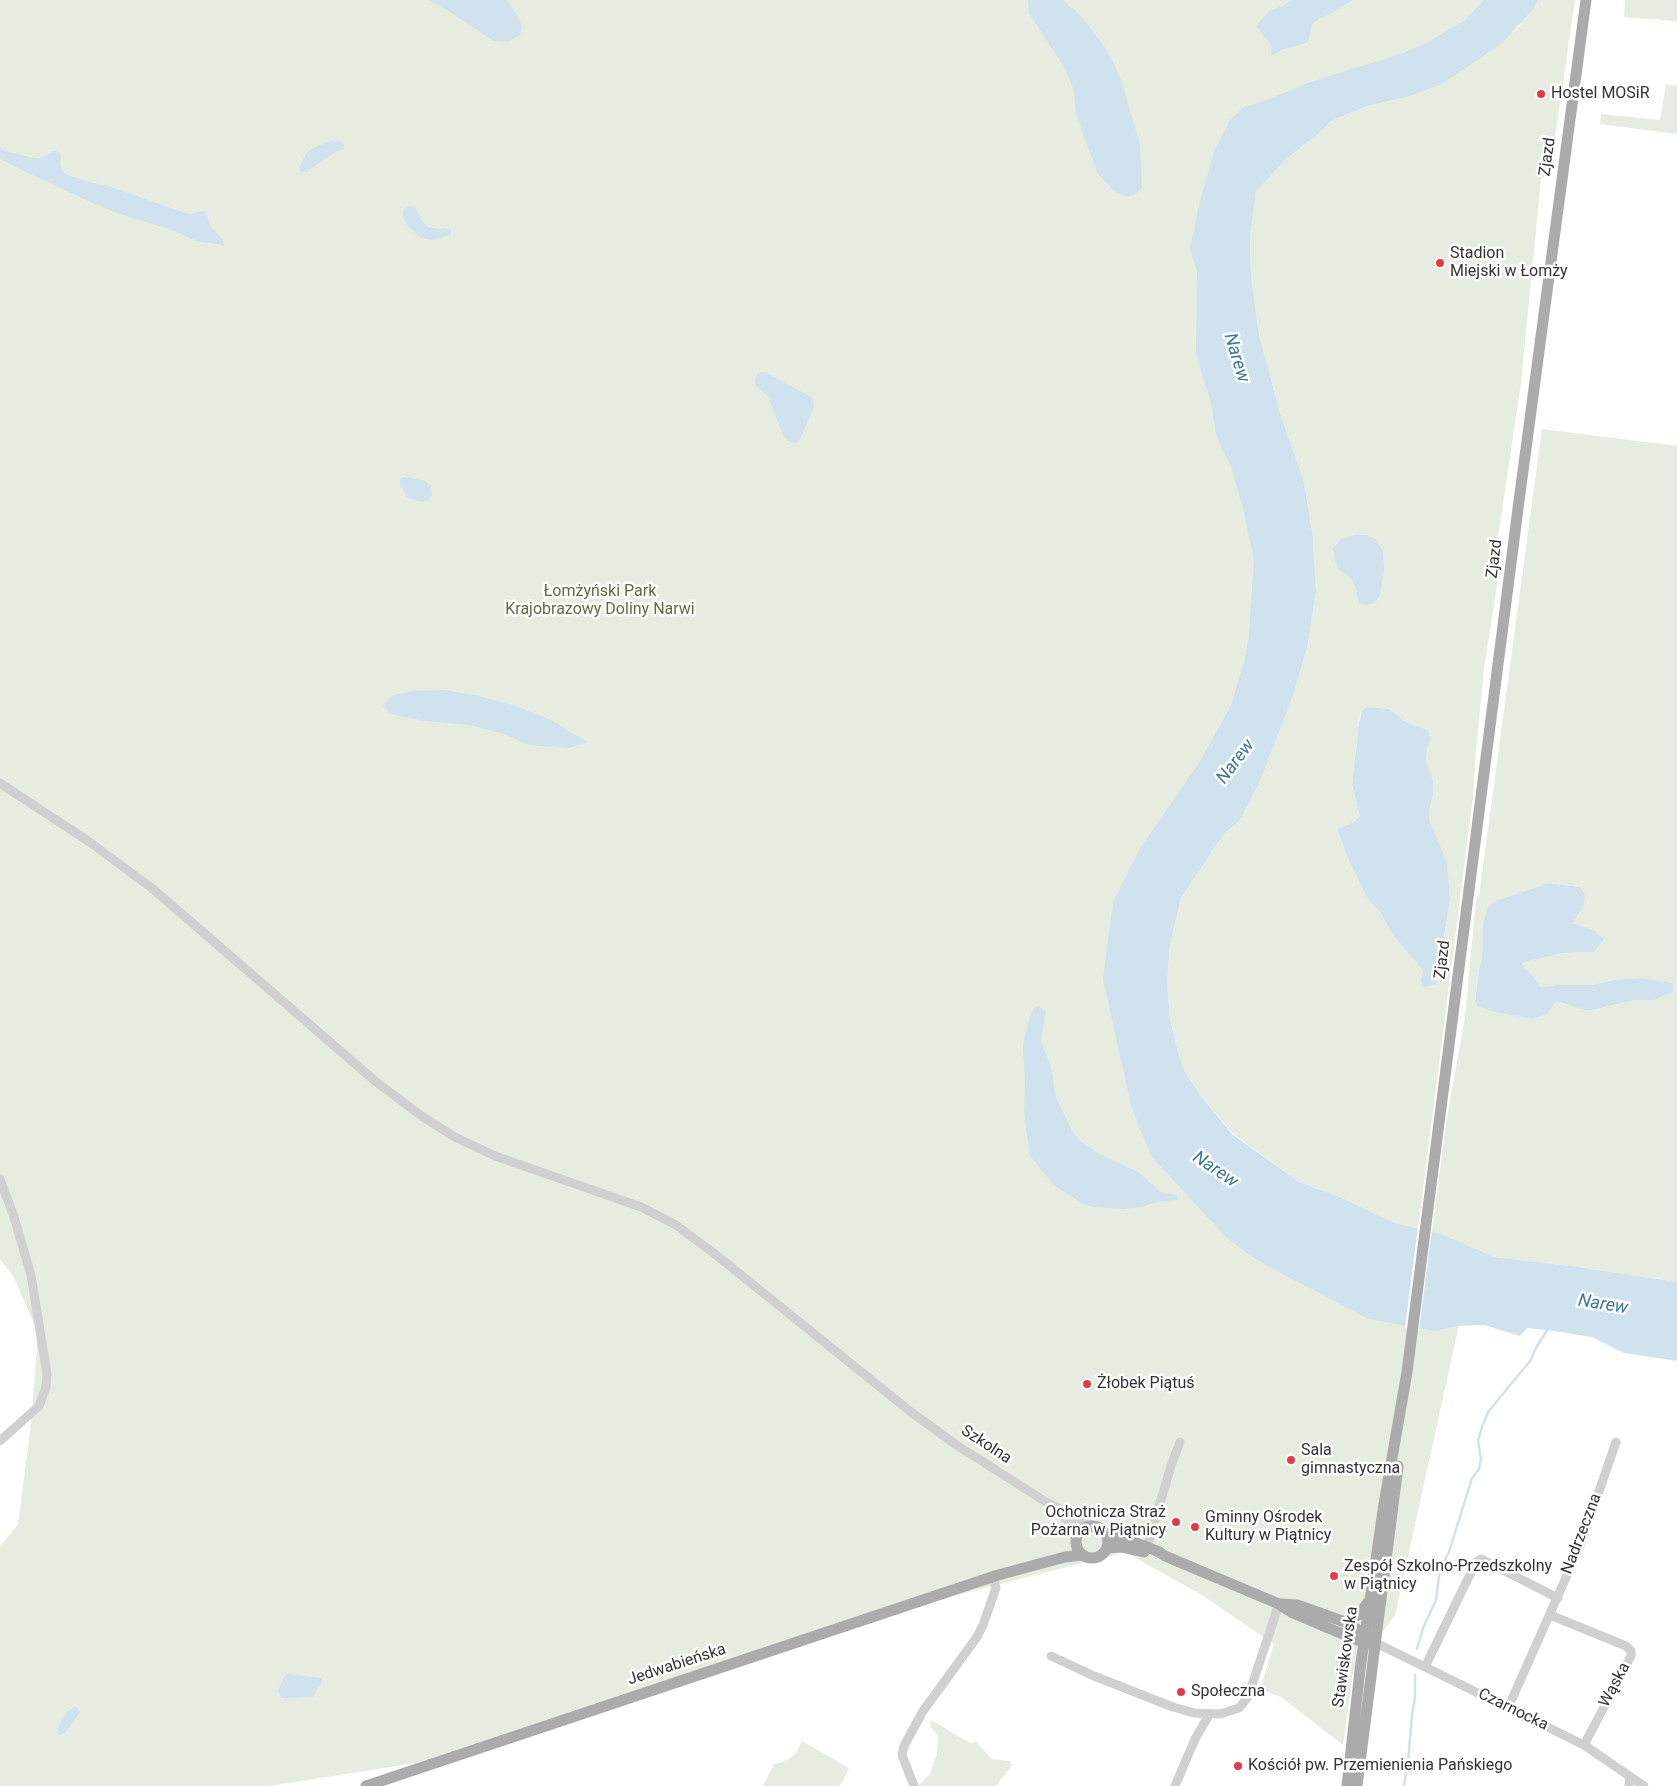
<!DOCTYPE html>
<meta charset="utf-8">
<style>
body{margin:0}
canvas{display:block;background:#fff}
</style>
<canvas width="1677" height="1786"></canvas>
<script>
const ctx = document.querySelector('canvas').getContext('2d');
ctx.lineJoin = 'round';
function fill(path, color) { ctx.fillStyle = color; ctx.fill(path, 'evenodd'); }
const toPath = rows => new Path2D(rows.map(r => 'M' + r).join(''));
function trace(path, color, width, dash) { ctx.strokeStyle = color; ctx.lineWidth = width; ctx.lineCap = dash ? 'butt' : 'round'; ctx.setLineDash(dash || []); ctx.stroke(path); }
function label(font, color, halo, rows, align = 'center') {
  ctx.font = font + ' Roboto,sans-serif'; ctx.lineWidth = 5; ctx.setLineDash([]); ctx.textBaseline = 'middle'; ctx.strokeStyle = halo; ctx.fillStyle = color; for (const [text, x, y, turn = 0] of rows) {
    ctx.save(); ctx.translate(x, y); ctx.rotate((+turn || 0) * Math.PI / 180); ctx.textAlign = isNaN(turn) ? turn : align; if (halo) ctx.strokeText(text, 0, 0); ctx.fillText(text, 0, 0); ctx.restore();
  }
}
const green = toPath([
 [0,0,1484,0,1457,28,1229,151,1261,499,1249,633,1245,657,1231,705,1198,764,1131,943,1203,1173,1459,1325,1395,1615,1353,1671,1343,1745,1281,1697,1260,1689,1274,1644,1202,1595,1125,1552,821,1630,416,1763,269,1786,0,1786,0,1546,18,1525,31,1423,38,1332,13,1276,0,1259],
 [1538,0,1575,0,1550,172,1541,179,1521,383,1497,544,1503,548,1484,668,1475,763,1473,797,1418,1229,1395,1223,1340,1197,1299,1182,1232,1133,1201,1096,1185,1072,1178,1052,1170,1019,1167,982,1170,945,1181,898,1224,834,1240,820,1259,784,1293,696,1308,644,1316,591,1313,537,1304,482,1281,416,1259,335,1251,276,1250,237,1256,192,1286,159,1317,135,1331,121,1367,106,1407,97,1440,85,1516,30,1533,10],
 [1367,707,1390,709,1404,721,1428,730,1431,739,1427,750,1426,761,1433,780,1433,795,1429,810,1430,822,1448,882,1450,899,1437,983,1421,981,1423,970,1403,947,1390,930,1380,912,1367,898,1350,863,1337,829,1354,822,1360,816,1352,785,1359,723,1361,712],
 [1625,0,1677,0,1677,21,1624,17],
 [1666,84,1677,86,1677,134,1600,124,1601,114,1660,120],
 [1542,429,1677,446,1677,1282,1578,1267,1495,1257,1432,1232,1446,1123,1465,1017,1476,900,1479,896],
 [1549,883,1580,887,1585,894,1573,923,1594,930,1604,939,1594,952,1563,953,1529,961,1522,965,1528,972,1541,987,1555,985,1592,985,1615,980,1642,978,1654,1000,1636,1000,1587,1011,1556,1001,1531,1019,1508,1014,1475,1001,1479,970,1482,958,1483,925,1498,900],
 [931,1720,970,1743,976,1742,992,1759,1010,1761,1012,1765,996,1786,918,1786,930,1774,937,1754,938,1736,930,1726],
 [802,1741,849,1768,843,1781,839,1786,763,1786,774,1764,783,1762,796,1754]
]);
const water = toPath([
 [428,0,507,0,519,19,522,27,520,35,507,42,494,41,447,10],
 [1028,0,1063,0,1081,16,1108,52,1120,77,1140,144,1142,188,1134,195,1127,197,1115,192,1098,174,1076,114,1074,91,1064,67,1029,13],
 [1291,0,1353,0,1326,16,1320,18,1312,24,1309,39,1306,43,1284,49,1273,55,1271,54,1272,46,1256,26,1269,11,1283,6],
 [1484,0,1538,0,1533,10,1502,43,1440,85,1407,97,1367,106,1331,121,1317,135,1286,159,1256,192,1250,237,1251,276,1259,335,1281,416,1304,482,1313,537,1316,591,1308,644,1293,696,1259,784,1240,820,1224,834,1181,898,1170,945,1167,982,1170,1019,1178,1052,1185,1072,1201,1096,1232,1134,1299,1182,1340,1197,1395,1223,1440,1234,1495,1257,1578,1267,1677,1282,1677,1361,1624,1353,1592,1337,1547,1330,1527,1328,1520,1336,1484,1325,1457,1326,1435,1331,1369,1319,1286,1276,1251,1256,1226,1237,1152,1157,1141,1131,1131,1105,1103,979,1113,902,1138,852,1198,764,1231,705,1245,657,1249,633,1254,560,1242,505,1231,466,1220,445,1216,433,1210,398,1202,375,1196,350,1197,271,1190,248,1201,197,1215,149,1230,120,1244,107,1268,100,1305,84,1403,53,1429,42,1466,19],
 [332,141,340,142,344,144,344,149,335,152,306,172,303,172,300,170,300,167,302,161,309,150,327,142],
 [0,147,4,151,35,158,41,158,54,151,59,152,61,157,60,164,64,173,68,175,92,183,106,185,179,211,190,214,202,211,206,212,210,226,223,240,224,245,196,241,177,232,112,211,79,197,0,159],
 [411,206,416,208,421,220,428,227,438,229,445,228,451,230,451,234,440,238,430,240,420,237,407,225,404,219,403,212,405,208],
 [765,372,811,397,813,401,814,407,799,441,794,443,787,441,783,435,768,396,756,386,755,379,758,373],
 [403,477,423,480,431,485,432,496,429,500,422,502,408,498,400,485,400,479],
 [1356,535,1367,535,1375,539,1383,551,1384,570,1380,595,1375,603,1366,605,1359,603,1355,586,1350,577,1338,569,1335,560,1333,548,1341,539],
 [443,690,475,695,513,705,551,720,587,742,569,748,529,745,504,734,470,725,424,721,391,714,383,706,391,696,412,691],
 [1367,707,1390,709,1404,721,1428,730,1431,739,1427,750,1426,761,1433,780,1433,795,1429,810,1430,822,1447,863,1450,899,1437,983,1427,987,1423,986,1421,981,1423,970,1403,947,1390,930,1380,912,1367,898,1350,863,1337,829,1354,822,1360,816,1352,785,1359,723,1362,711],
 [1549,883,1580,887,1585,894,1584,904,1573,923,1594,930,1604,939,1594,952,1563,953,1529,961,1522,964,1541,987,1555,985,1592,985,1614,980,1642,978,1673,983,1673,992,1654,1000,1636,1000,1587,1011,1556,1001,1547,1014,1531,1019,1491,1011,1478,1006,1475,1001,1479,970,1482,958,1483,924,1488,907,1498,900],
 [1038,1006,1046,1011,1041,1041,1048,1059,1053,1077,1055,1095,1072,1131,1080,1141,1099,1154,1138,1172,1162,1193,1173,1194,1177,1196,1178,1200,1156,1202,1141,1207,1124,1209,1094,1207,1085,1205,1054,1185,1030,1156,1024,1114,1025,1083,1023,1049,1024,1039,1033,1008],
 [290,1674,321,1678,322,1681,313,1697,282,1698,278,1691,285,1675],
 [75,1707,78,1708,80,1712,66,1732,59,1735,57,1729,66,1712]
]);
const pier = toPath([
 [1418,1226,1432,1229,1419,1331,1405,1328]
]);
const stream = toPath([
 [1417,1649,1423,1628,1436,1600,1440,1569,1449,1552,1472,1478,1479,1469,1481,1459,1478,1441,1482,1427,1488,1412,1530,1361,1537,1346,1548,1329],
 [1404,1786,1408,1762,1412,1715,1415,1697,1415,1675]
]);
const minor = toPath([
 [0,783,91,843,153,889,375,1081,423,1117,455,1137,495,1156,641,1207,676,1225,715,1254,911,1412,955,1444,1046,1502,1092,1525],
 [0,1179,14,1217,31,1275,47,1374,46,1387,39,1406,0,1441],
 [1060,1513,1075,1528,1078,1533],
 [1147,1547,1171,1466,1180,1442],
 [1550,1615,1626,1646,1631,1651,1631,1656,1584,1745],
 [1376,1643,1584,1745,1644,1786],
 [1051,1656,1094,1676,1173,1707,1194,1713,1220,1714,1239,1708,1248,1697,1279,1604],
 [1425,1667,1476,1562,1481,1559,1558,1598],
 [1508,1708,1580,1546,1616,1442],
 [914,1786,902,1755,904,1746,923,1711,977,1637,983,1625,996,1588,993,1577],
 [1175,1786,1195,1739,1209,1715],
 [1629,1786,1630,1776]
]);
const major = toPath([
 '1076 1542a16 16 0 1 1 32 0a16 16 0 1 1-32 0Z',
 [1107,1534,1142,1545,1159,1552,1165,1556,1279,1604,1293,1613,1333,1630,1365,1643,1372,1643],
 [1108,1548,1121,1547,1144,1552],
 [1281,1604,1297,1605,1345,1622,1370,1637],
 [1345,1622,1360,1614,1369,1601],
 [366,1786,998,1575,1065,1557,1082,1555],
 [1347,1786,1360,1670,1384,1504,1407,1372,1519,501,1586,0],
 [1357,1786,1398,1466]
]);
const markers = [
 [1541,94,5,"#e63946"],
 [1440,263,5,"#e63946"],
 [1087,1384,5,"#e63946"],
 [1291,1460,5,"#e63946"],
 [1176,1522,5,"#e63946"],
 [1195,1527,5,"#e63946"],
 [1334,1576,5,"#e63946"],
 [1181,1692,5,"#e63946"],
 [1238,1766,5,"#e63946"]
];
const poiNames = [
 ["Hostel MOSiR",1551,94],
 ["Stadion",1450,254],
 ["Miejski w Łomży",1450,272],
 ["Żłobek Piątuś",1097,1384],
 ["Sala",1301,1451],
 ["gimnastyczna",1301,1469],
 ["Ochotnicza Straż",1166,1513,"right"],
 ["Pożarna w Piątnicy",1166,1531,"right"],
 ["Gminny Ośrodek",1205,1518],
 ["Kultury w Piątnicy",1205,1536],
 ["Zespół Szkolno-Przedszkolny",1344,1567],
 ["w Piątnicy",1344,1585],
 ["Społeczna",1191,1692],
 ["Kościół pw. Przemienienia Pańskiego",1248,1766]
];
const streetNames = [
 ["Zjazd",1548,157,-82],
 ["Zjazd",1495,559,-83],
 ["Zjazd",1443,960,-83],
 ["Szkolna",986,1445,33],
 ["Nadrzeczna",1582,1534,-69],
 ["Stawiskowska",1346,1657,-82],
 ["Jedwabieńska",677,1665,-18],
 ["Wąska",1615,1685,-62],
 ["Czarnocka",1513,1710,26]
];
const parkNames = [
 ["Łomżyński Park",600,592],
 ["Krajobrazowy Doliny Narwi",600,610]
];
const waterNames = [
 ["Narew",1236,358,73],
 ["Narew",1236,762,-53],
 ["Narew",1215,1170,34],
 ["Narew",1603,1305,9]
];
fill(green, '#e6ecdf');
fill(water, '#cfe2ee');
fill(pier, '#fff');
trace(stream, '#cfe2ee', 2.5);
trace(minor, '#d0d0d0', 9);
trace(major, '#ababab', 11);
for (const [x, y, r, color] of markers) { const dot = new Path2D(); dot.arc(x, y, r, 0, 2 * Math.PI); ctx.fillStyle = color; ctx.fill(dot); trace(dot, '#fff', 2); }
label('16px', '#333', '#fff', poiNames, 'left');
label('16px', '#333', '#fff', streetNames);
label('16px', '#56703f', '#fff', parkNames);
label('italic 18px', '#3f7597', '#fff', waterNames);
</script>
